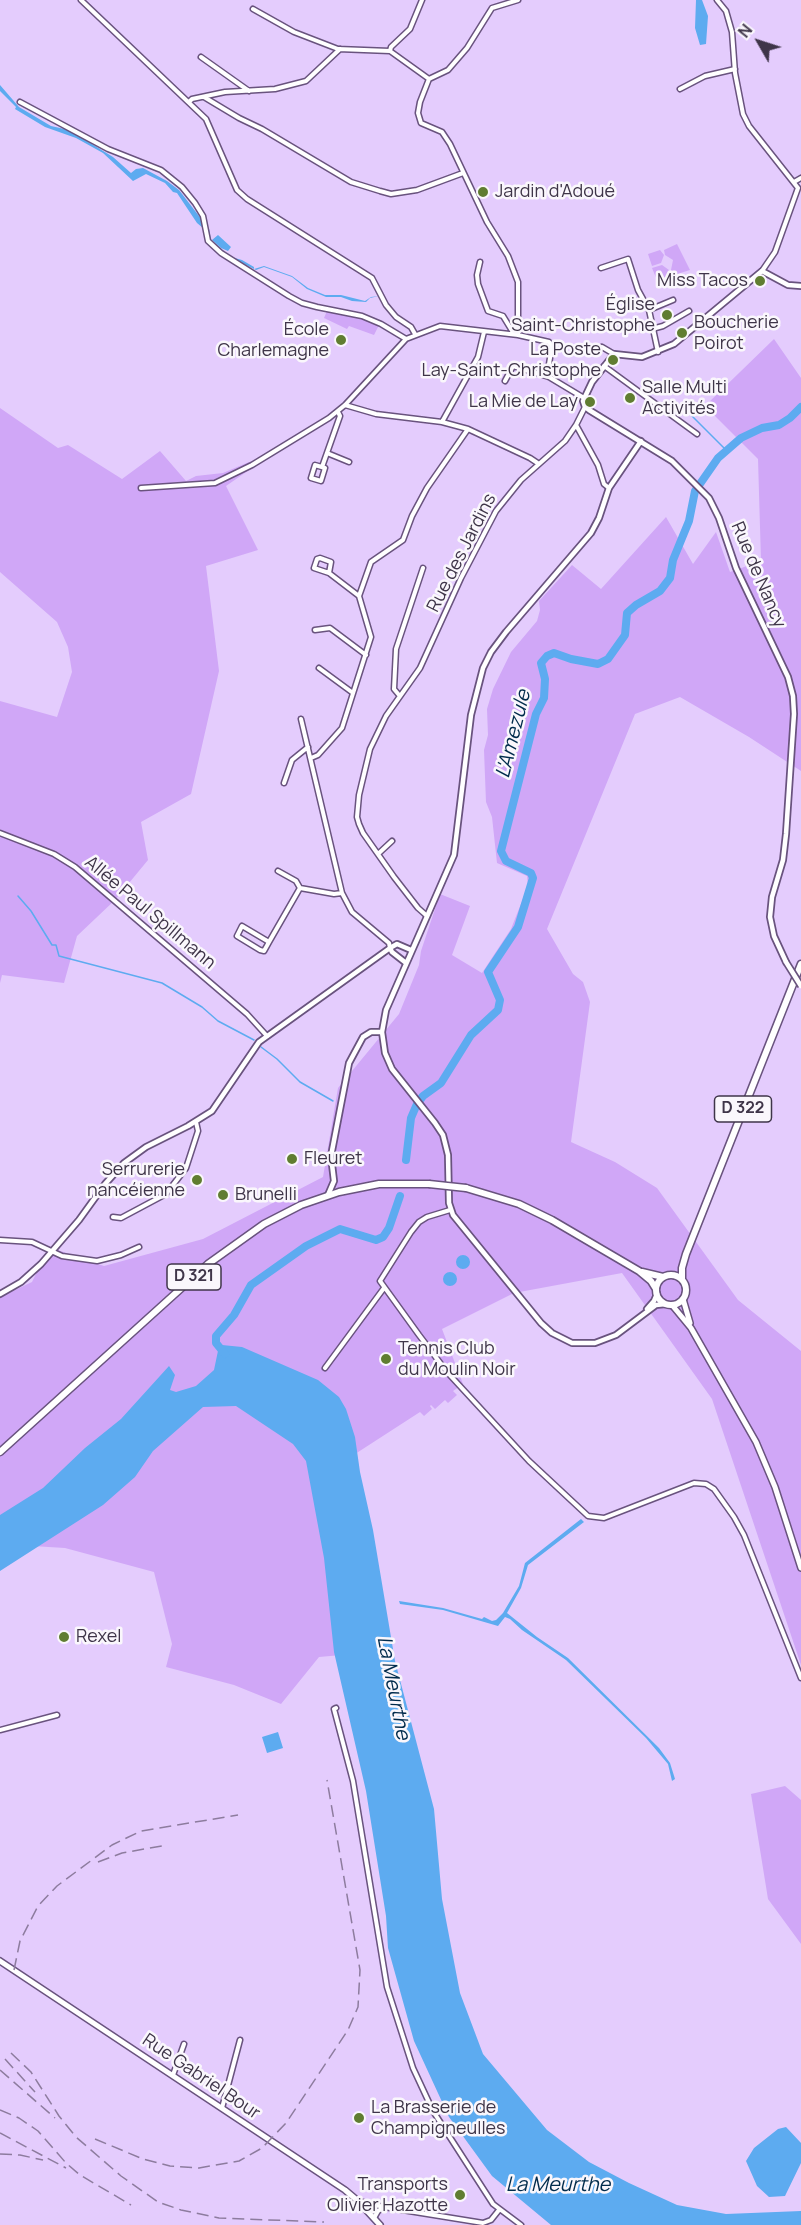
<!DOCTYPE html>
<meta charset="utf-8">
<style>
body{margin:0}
#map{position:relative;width:801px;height:2225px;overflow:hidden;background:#e4ccfd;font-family:Manrope,sans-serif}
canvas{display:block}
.north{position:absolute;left:729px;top:12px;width:60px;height:60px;-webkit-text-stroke:4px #faf7fc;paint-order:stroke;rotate:309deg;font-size:16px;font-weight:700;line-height:24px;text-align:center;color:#3f3549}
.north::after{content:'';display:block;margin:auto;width:21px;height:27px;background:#3f3549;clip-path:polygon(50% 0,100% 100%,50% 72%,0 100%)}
</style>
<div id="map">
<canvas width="801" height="2225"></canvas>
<div class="north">N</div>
</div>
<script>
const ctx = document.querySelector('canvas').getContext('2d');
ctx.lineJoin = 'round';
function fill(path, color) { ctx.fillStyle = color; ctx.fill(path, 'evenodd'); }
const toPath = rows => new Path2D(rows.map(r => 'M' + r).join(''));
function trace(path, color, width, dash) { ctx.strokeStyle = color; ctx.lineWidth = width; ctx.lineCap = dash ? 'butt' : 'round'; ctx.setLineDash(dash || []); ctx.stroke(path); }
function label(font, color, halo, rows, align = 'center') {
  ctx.font = font + ' Manrope,sans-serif'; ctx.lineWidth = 5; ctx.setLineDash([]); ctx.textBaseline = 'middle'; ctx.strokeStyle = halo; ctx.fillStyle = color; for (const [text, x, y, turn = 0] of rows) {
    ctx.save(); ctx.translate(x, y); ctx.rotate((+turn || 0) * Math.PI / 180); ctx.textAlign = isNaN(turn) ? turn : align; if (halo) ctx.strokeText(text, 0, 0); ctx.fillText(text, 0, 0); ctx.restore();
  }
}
const green = toPath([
 [677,244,690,270,674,275,671,270,673,260,665,255,664,250],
 [660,250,664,255,661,263,652,266,648,254],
 [662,265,669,270,671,275,657,280,652,268],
 [327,311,365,319,379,325,374,335,349,326,347,329,324,318],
 [774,339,801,378,801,771,749,737,680,697,635,714,547,929,573,974,583,982,590,1002,571,1142,615,1162,657,1188,738,1300,801,1351,801,1665,712,1399,622,1273,514,1293,442,1329,463,1384,453,1391,457,1395,448,1403,445,1400,435,1409,431,1405,430,1406,432,1409,424,1416,420,1412,352,1456,364,1653,319,1657,281,1704,234,1685,166,1667,172,1644,154,1572,65,1548,0,1544,0,1297,32,1282,49,1247,104,1266,203,1239,323,1177,338,1088,399,1014,419,965,421,951,440,894,470,906,452,955,482,973,511,929,528,886,527,876,497,863,492,817,486,802,484,750,488,735,487,709,493,689,511,652,537,621,540,610,539,601,572,565,601,589,666,517,693,564,716,532,730,572,761,561,758,459,705,406],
 [0,408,58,448,68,445,122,479,160,451,186,481,196,476,223,473,249,462,252,468,226,486,258,550,206,566,219,671,191,794,141,822,148,860,115,900,77,936,64,983,2,975,0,983,0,701,57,717,72,672,68,647,57,622,0,572],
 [785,1786,801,1800,801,1944,768,1899,751,1794]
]);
const water = toPath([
 [696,0,702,0,708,16,706,44,700,45,695,28],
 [0,85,19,107,51,126,69,130,113,157,131,173,136,169,143,168,167,181,179,190,209,229,211,240,231,257,242,260,254,267,254,269,264,266,292,276,308,288,325,295,341,295,365,301,371,297,379,296,370,298,366,302,352,301,341,297,326,297,307,289,292,277,264,267,256,270,234,259,209,240,203,224,203,228,197,223,177,193,173,192,165,183,146,174,133,181,103,153,76,138,45,127,15,109,16,107,0,91],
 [218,235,231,247,228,251,221,248,212,240],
 '456 1262a7 7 0 1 1 14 0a7 7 0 1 1-14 0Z',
 '443 1279a7 7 0 1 1 14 0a7 7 0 1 1-14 0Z',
 [222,1345,242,1347,318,1380,339,1397,346,1409,355,1437,360,1472,373,1530,395,1661,434,1809,442,1899,460,1993,483,2054,547,2130,589,2162,629,2183,677,2205,726,2214,801,2211,801,2225,551,2225,492,2176,449,2117,414,2041,388,1948,386,1916,366,1791,334,1652,324,1558,306,1461,293,1444,236,1406,203,1407,153,1451,135,1477,103,1505,0,1571,0,1515,43,1488,85,1448,121,1419,169,1366,175,1375,170,1390,176,1392,196,1386,214,1370,219,1346],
 [581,1519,584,1522,528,1565,521,1588,507,1613,537,1637,568,1658,659,1748,670,1763,675,1779,672,1781,668,1764,646,1738,566,1660,522,1630,510,1619,505,1617,498,1626,443,1610,400,1604,399,1601,443,1608,482,1619,484,1617,492,1621,496,1620,503,1613,519,1586,525,1563],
 [278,1732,283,1748,267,1753,262,1737],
 [786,2127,801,2143,801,2163,785,2196,769,2197,757,2186,746,2161,754,2148,778,2129]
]);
const stream = toPath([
 [684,408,726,450],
 [18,896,31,911,52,945,56,945,59,956,162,983,202,1007,218,1021,254,1040],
 [261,1047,277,1059,300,1082,333,1101]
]);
const river = toPath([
 [406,1160,411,1118,417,1104,423,1096,441,1083,471,1035,498,1010,500,1000,488,972,518,927,533,878,531,873,506,861,501,851,536,714,544,698,545,679,541,663,547,656,554,653,571,659,598,664,608,659,625,635,627,613,636,605,660,591,670,578,673,560,689,521,695,491,718,458,741,438,762,428,779,425,790,418,801,407],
 [225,1354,216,1343,216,1336,234,1315,251,1285,306,1246,340,1229,376,1240,383,1237,389,1228,400,1196]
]);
const minor = toPath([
 [81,0,206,119,237,190,247,199,372,278,386,305,396,317,411,327,415,334],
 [717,0,726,11,732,32,735,73,743,114,749,126,798,188,775,252,762,271],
 [253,9,294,32,338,49,390,51,429,79],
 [390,51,391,47,410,29,422,0],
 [201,57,249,91],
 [429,79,420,102,418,113,421,123,442,132,450,144,487,222,508,256,518,282,518,335],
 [429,79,448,70,467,48,492,8,518,0],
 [680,89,705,76,735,69],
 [204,97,239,118,262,129,351,182,380,191,391,194,417,190,463,173],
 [20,102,108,149,161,170,182,187,195,203,203,216,208,241,221,253,289,296,302,303,317,307,362,316,381,324,406,339],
 [189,102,192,99,225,92,275,89,306,81,340,49],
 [794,182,801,178],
 [480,262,477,275,478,284,488,311,503,316,514,334],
 [601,268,628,259,638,290,649,310],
 [652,329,663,326,689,311],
 [602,347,614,354],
 [658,352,649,310,673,300],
 [604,366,697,434],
 [505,381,513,366,549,377,584,398],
 [345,405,376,414,442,422,468,429,530,458,539,464],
 [442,422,478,357,484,332],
 [576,425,598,465,604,484,609,488],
 [327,453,349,462],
 [315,465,325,468,321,481,311,478,315,465],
 [322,467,340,416,338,412],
 [141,488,215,483,252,465,329,418,345,405,406,339,440,326,518,335,549,342,552,346,548,370,549,377],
 [329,573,331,562,320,558,317,559,314,568,329,573,359,596],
 [315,630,330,628,366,655],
 [319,668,353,693],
 [399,695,394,689,396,649,423,568],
 [301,719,342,893,352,912,389,943,390,948],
 [311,758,318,755,342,728,371,637,359,596,371,562,403,540,412,516,427,488,468,429],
 [284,783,292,760,308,747],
 [0,833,54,854,75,867,247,1014,267,1036],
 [378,854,392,841],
 [278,871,296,881,300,888],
 [427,916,418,908,394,877,363,833,359,824,357,817,359,795,370,749,386,716,420,668,461,578,496,511,521,480,565,441,576,425,585,407],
 [269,942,242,926,237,936,260,950,264,951,269,942,300,888,334,894,342,893],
 [450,1210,427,1217,419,1222,411,1232,380,1281,419,1335,447,1372,529,1461,588,1516,604,1518,694,1483,706,1484,714,1489,734,1517,744,1535,801,1678],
 [113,1217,121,1218,166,1194,186,1168,198,1131,196,1122],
 [0,1240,32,1242,62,1256,97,1261,121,1255,139,1247],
 [325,1368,384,1288],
 [336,1708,334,1709,353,1781,387,1987,413,2068,433,2111,493,2204,521,2225],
 [0,1730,57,1715],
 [173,2075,184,2044],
 [222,2108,240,2040],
 [339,2206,351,2206,358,2201,384,2207,483,2223,491,2220,499,2210],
 [374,2218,378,2211,383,2208]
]);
const tertiary = toPath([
 [641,441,609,488,599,518,591,533,506,632,491,652,483,668,471,715,454,855,386,1010,382,1032,385,1053,392,1069,435,1123,443,1135,448,1155,449,1203,453,1215,541,1323,552,1333,572,1343,595,1343,616,1335,656,1305,666,1304],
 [390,948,392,952,406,963],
 [786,962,774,936,770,917,772,897,783,860,786,834,794,714,793,696,788,677,736,568,719,518,709,498,672,461,589,410,585,407,583,401,592,382,614,354,642,357,674,344,762,271,788,285,801,286],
 [328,1195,334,1181,331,1156,349,1063,363,1037,371,1032,382,1032],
 [0,1294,21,1282,41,1264,79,1220,105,1184,124,1163,146,1147,188,1126,212,1111,259,1042,390,948,397,944,411,950],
 [647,1309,654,1301,657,1294]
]);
const secondary = toPath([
 [683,1299,690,1323],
 [672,1305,691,1328,756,1442,775,1487,801,1568],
 [0,1961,345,2190,358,2201,380,2225]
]);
const primary = toPath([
 [466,1188,519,1204,552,1220,639,1271,651,1281,656,1289],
 [642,1272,663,1277],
 '656 1290a15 15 0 1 1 30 0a15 15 0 1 1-30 0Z',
 [682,1279,682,1268,686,1254,801,964],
 [0,1452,208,1264,264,1224,301,1205,339,1192,379,1184,429,1184]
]);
const rail = toPath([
 [98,1862,122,1853,167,1845],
 [14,1970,20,1941,38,1906,57,1886,112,1845,141,1831,238,1815],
 [11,2053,31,2072,59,2116,76,2137,121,2176,158,2202,181,2210,219,2218,324,2222],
 [5,2059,35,2092],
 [0,2070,55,2118],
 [0,2110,19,2118,38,2131,66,2163,80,2175,131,2205],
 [0,2133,66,2168],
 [95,2139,143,2159,170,2166,199,2168,239,2161,262,2148,286,2123,348,2030,358,2007,360,1970,327,1780],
 [0,2154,20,2155,43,2160]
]);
const tertiaryBridge = toPath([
 [786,962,801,986]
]);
const primaryBridge = toPath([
 [429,1184,466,1188]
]);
const markers = [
 [483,192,6,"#607d31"],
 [760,281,6,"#607d31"],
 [667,315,6,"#607d31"],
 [682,333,6,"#607d31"],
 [341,340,6,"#607d31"],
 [613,360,6,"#607d31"],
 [630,398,6,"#607d31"],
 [590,402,6,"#607d31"],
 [292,1159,6,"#607d31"],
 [197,1180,6,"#607d31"],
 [223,1195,6,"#607d31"],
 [386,1359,6,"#607d31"],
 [64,1637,6,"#607d31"],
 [359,2118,6,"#607d31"],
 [460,2195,6,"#607d31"]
];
const shields = [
 [743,1109,57],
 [194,1277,54]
];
const shieldNames = [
 ["D 322",743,1109],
 ["D 321",194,1277]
];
const poiNames = [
 ["Jardin d'Adoué",495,192],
 ["Miss Tacos",748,281,"right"],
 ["Église",655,305,"right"],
 ["Saint-Christophe",655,326,"right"],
 ["Boucherie",694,323],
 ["Poirot",694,344],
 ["École",329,330,"right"],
 ["Charlemagne",329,351,"right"],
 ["La Poste",601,350,"right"],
 ["Lay-Saint-Christophe",601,371,"right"],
 ["Salle Multi",642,388],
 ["Activités",642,409],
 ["La Mie de Lay",578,402,"right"],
 ["Fleuret",304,1159],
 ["Serrurerie",185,1170,"right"],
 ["nancéienne",185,1191,"right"],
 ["Brunelli",235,1195],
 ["Tennis Club",398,1349],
 ["du Moulin Noir",398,1370],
 ["Rexel",76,1637],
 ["La Brasserie de",371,2108],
 ["Champigneulles",371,2129],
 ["Transports",448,2185,"right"],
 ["Olivier Hazotte",448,2206,"right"]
];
const streetNames = [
 ["Rue des Jardins",462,553,-63],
 ["Rue de Nancy",758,575,67],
 ["Allée Paul Spillmann",150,913,40],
 ["Rue Gabriel Bour",201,2077,34]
];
const waterNames = [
 ["L'Amezule",514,734,-76],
 ["La Meurthe",393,1688,79],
 ["La Meurthe",558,2185]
];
fill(green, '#d0a7f7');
fill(water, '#5dabf0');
trace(stream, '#5dabf0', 1.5);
trace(river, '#5dabf0', 8);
trace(minor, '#69537e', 7);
trace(tertiary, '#69537e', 8);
trace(secondary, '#69537e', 8);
trace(primary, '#69537e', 9);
trace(minor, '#fff', 4);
trace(tertiary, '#fff', 4.5);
trace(secondary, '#fff', 5);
trace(primary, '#fff', 6);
trace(rail, '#8d7c9e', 1.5, [12, 6]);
trace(tertiaryBridge, '#69537e', 8, []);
trace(primaryBridge, '#69537e', 9, []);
trace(tertiaryBridge, '#fff', 4.5);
trace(primaryBridge, '#fff', 6);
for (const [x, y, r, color] of markers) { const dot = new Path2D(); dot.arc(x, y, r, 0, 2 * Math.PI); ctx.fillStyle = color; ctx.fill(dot); trace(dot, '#faf7fc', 2); }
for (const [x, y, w] of shields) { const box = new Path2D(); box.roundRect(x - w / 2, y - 13, w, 26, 4.5); ctx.fillStyle = '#faf7fc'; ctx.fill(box); trace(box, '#3f3549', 1.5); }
label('bold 16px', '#3f3549', null, shieldNames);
label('18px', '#3f3549', '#faf7fc', poiNames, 'left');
label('18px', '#3f3549', '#faf7fc', streetNames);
label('italic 20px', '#002b4c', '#faf7fc', waterNames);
</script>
